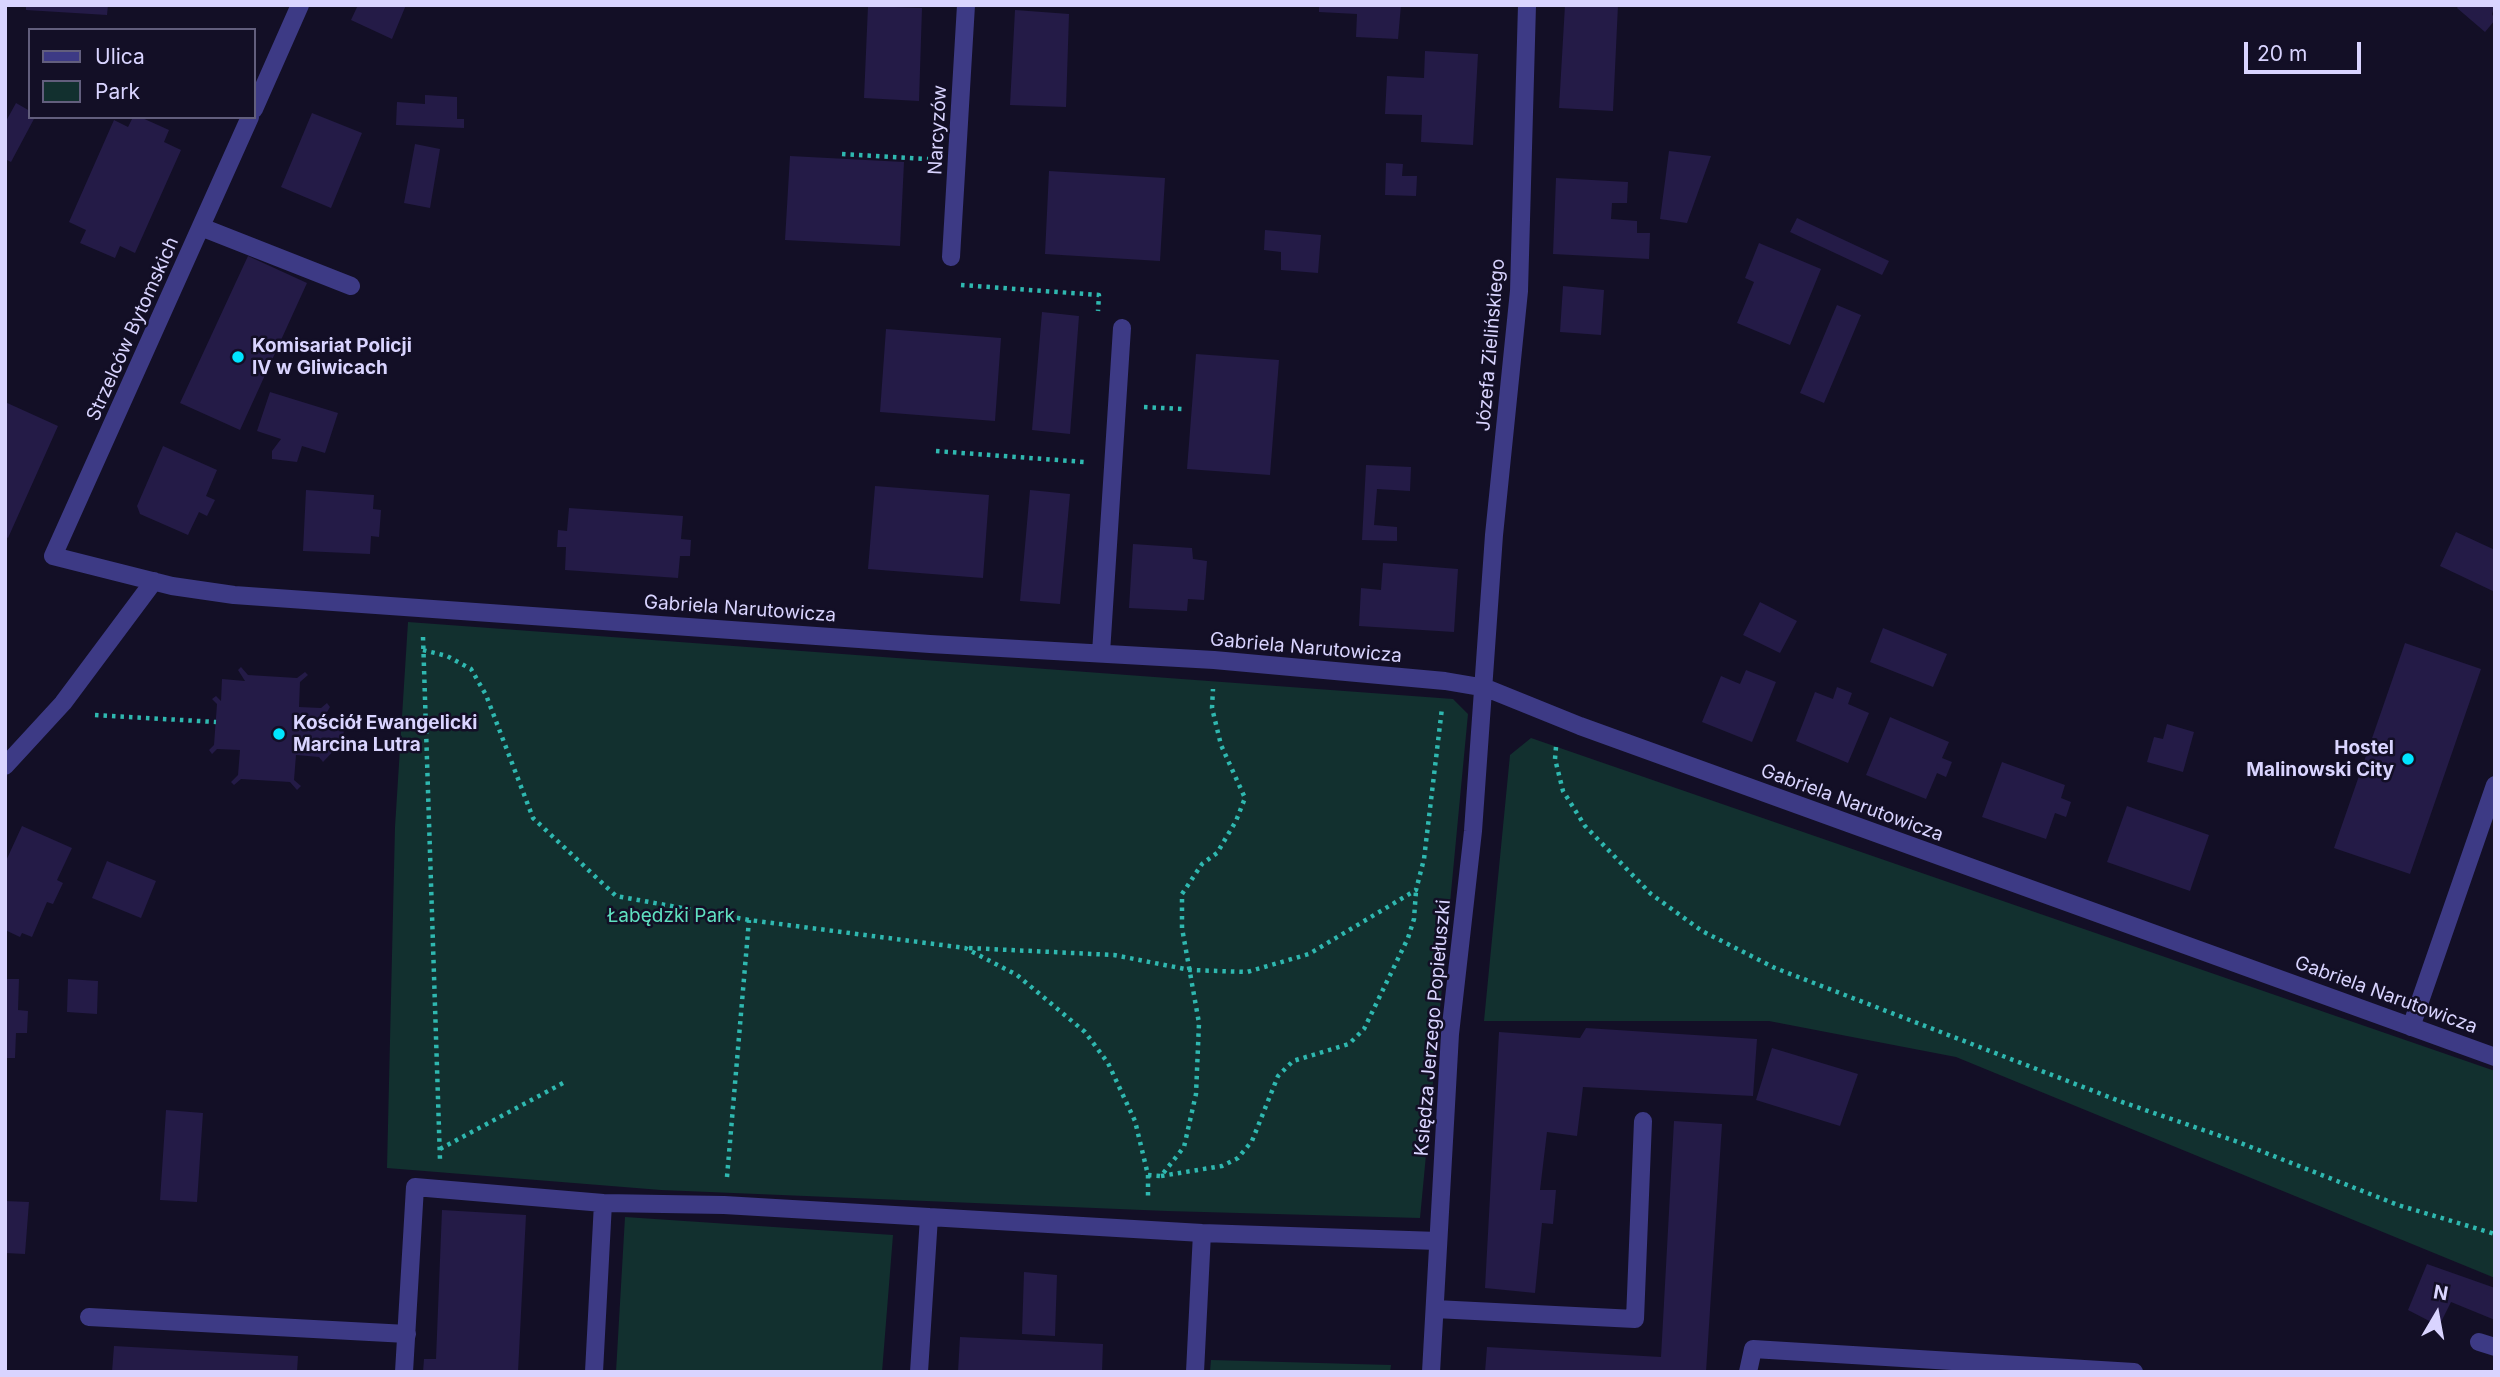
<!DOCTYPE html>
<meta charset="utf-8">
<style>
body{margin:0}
#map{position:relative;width:2500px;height:1377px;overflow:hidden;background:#130f26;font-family:Inter,sans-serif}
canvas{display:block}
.frame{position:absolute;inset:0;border:7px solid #d9d4ff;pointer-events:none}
.legend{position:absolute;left:28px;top:28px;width:228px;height:91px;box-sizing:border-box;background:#130f26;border:2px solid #625e7d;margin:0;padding:9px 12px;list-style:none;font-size:21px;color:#d9d4ff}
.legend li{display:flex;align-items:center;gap:14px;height:35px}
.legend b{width:35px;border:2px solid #625e7d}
.north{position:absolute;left:2402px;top:1279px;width:70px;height:70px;-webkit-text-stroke:5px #130f26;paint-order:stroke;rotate:10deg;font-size:19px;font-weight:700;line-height:28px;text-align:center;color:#d9d4ff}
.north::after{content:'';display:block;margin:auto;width:24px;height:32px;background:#d9d4ff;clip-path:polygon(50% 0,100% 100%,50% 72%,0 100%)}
.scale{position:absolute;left:2244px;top:42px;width:117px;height:32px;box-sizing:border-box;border:4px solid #d9d4ff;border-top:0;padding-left:9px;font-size:21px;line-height:24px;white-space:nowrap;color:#d9d4ff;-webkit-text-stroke:5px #130f26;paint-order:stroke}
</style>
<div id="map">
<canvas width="2500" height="1377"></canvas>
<div class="frame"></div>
<ul class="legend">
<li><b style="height:9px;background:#3d3a85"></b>Ulica</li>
<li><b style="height:19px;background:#12302f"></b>Park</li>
</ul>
<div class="north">N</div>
<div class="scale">20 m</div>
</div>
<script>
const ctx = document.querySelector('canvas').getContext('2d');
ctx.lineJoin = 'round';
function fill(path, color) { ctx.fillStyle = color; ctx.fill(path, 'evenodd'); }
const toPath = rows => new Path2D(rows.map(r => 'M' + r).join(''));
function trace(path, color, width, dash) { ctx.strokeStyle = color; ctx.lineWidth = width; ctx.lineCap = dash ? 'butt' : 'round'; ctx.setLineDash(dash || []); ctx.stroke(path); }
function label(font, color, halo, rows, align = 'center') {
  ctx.font = font + ' Inter,sans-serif'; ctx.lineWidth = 5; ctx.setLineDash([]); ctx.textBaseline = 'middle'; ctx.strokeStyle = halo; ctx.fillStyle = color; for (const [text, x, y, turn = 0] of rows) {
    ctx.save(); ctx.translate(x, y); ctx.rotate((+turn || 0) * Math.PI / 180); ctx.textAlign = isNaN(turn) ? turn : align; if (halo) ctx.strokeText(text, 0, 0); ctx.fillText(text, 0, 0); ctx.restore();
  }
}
const green = toPath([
 [408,622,1453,699,1468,714,1420,1218,1167,1211,661,1190,387,1168,395,827],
 [1531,738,2495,1071,2495,1278,1956,1057,1769,1021,1484,1021,1510,755],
 [625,1217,893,1235,882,1372,616,1372],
 [1211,1360,1391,1365,1390,1372,1210,1372]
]);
const building = toPath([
 [26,5,108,5,107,15,26,10],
 [358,5,406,5,392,39,351,20],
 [1319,5,1401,5,1398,39,1356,37,1357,14,1319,12],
 [1565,5,1618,5,1613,111,1559,108],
 [2459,5,2495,5,2492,14,2495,20,2485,32,2457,8],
 [868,6,922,8,919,101,864,98],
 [1015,10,1069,14,1066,107,1010,105],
 [1425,51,1478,54,1473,145,1421,142,1422,115,1385,114,1387,76,1424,78],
 [425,95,457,97,457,119,464,119,464,128,396,125,397,102,425,104],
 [16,103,30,111,30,117,35,117,11,162,5,159,5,123],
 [312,113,362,133,331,208,281,187],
 [133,117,140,117,169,130,164,142,181,150,135,253,120,246,115,258,80,243,86,230,69,222,114,120,128,127],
 [415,144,440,149,430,208,404,203],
 [1669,151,1711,156,1687,223,1660,219],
 [790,156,904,162,900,246,785,240],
 [1386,163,1403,164,1402,176,1417,176,1416,196,1385,195],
 [1049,171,1165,178,1160,261,1045,254],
 [1556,178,1628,182,1627,203,1612,203,1611,219,1637,221,1637,233,1650,233,1649,259,1553,254],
 [1797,218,1889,261,1882,275,1790,232],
 [1265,230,1321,235,1318,273,1281,270,1281,252,1264,250],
 [1759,243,1821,269,1790,345,1737,323,1754,282,1745,278],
 [248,256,307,283,240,430,180,403],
 [1563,286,1604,290,1601,335,1560,332],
 [1837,305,1861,315,1824,403,1800,393],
 [1042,312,1079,316,1070,434,1032,430],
 [886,329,1001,338,995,421,880,412],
 [1196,354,1279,360,1270,475,1187,469],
 [270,392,338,413,325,453,302,446,297,462,272,459,272,451,281,439,257,431],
 [5,402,58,426,8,538,5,536],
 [163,446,217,470,206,496,215,500,207,516,199,512,188,535,140,514,137,506],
 [1366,465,1411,467,1410,491,1377,489,1374,525,1397,527,1397,541,1362,540],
 [875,486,989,495,983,578,868,569],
 [306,490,374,495,373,509,381,510,379,537,371,536,370,554,303,551],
 [1030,490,1070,494,1060,604,1020,601],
 [569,508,683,516,681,539,691,540,690,556,680,556,678,578,565,570,566,547,557,547,558,530,567,531],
 [2456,532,2495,550,2495,592,2440,566],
 [1133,544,1192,548,1193,559,1207,561,1204,600,1188,599,1187,611,1129,608],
 [1383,563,1458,569,1454,632,1359,626,1361,588,1381,590],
 [1760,602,1797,621,1780,653,1743,635],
 [1883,628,1947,654,1933,687,1870,662],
 [2405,643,2481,669,2410,874,2334,848],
 [241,667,248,675,297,678,305,672,308,675,300,682,299,707,321,708,327,703,330,707,324,717,336,717,344,727,343,741,323,762,319,757,296,755,294,780,301,786,297,790,290,782,241,779,234,785,231,782,238,775,240,750,217,749,212,754,209,750,214,745,217,704,212,699,216,696,221,701,222,679,245,681,238,670],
 [1746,670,1776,682,1752,742,1702,722,1721,676,1740,684],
 [1837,687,1852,693,1848,704,1869,713,1848,763,1796,741,1815,692,1833,699],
 [1890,717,1949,742,1942,758,1952,762,1946,777,1937,773,1926,799,1866,775],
 [2167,724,2194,732,2183,772,2147,762,2154,737,2163,739],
 [2002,762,2065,785,2061,798,2071,802,2066,817,2055,813,2046,839,1982,817],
 [2127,806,2209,835,2190,891,2107,862],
 [22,826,72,848,57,880,63,883,53,904,47,902,32,937,22,933,20,937,5,930,5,863],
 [107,861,156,881,141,918,92,898],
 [5,979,19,979,18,1010,28,1011,27,1033,16,1033,15,1058,5,1058],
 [68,979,98,981,97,1014,67,1012],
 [1586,1028,1757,1039,1753,1096,1583,1087,1577,1136,1547,1132,1540,1190,1556,1190,1553,1224,1542,1223,1535,1293,1485,1288,1499,1032,1580,1038],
 [1772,1048,1858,1074,1840,1126,1756,1100],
 [166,1110,203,1113,197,1202,160,1200],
 [1674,1121,1722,1124,1706,1372,1485,1372,1487,1347,1661,1357],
 [5,1201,29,1202,25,1254,5,1253],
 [442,1210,526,1215,518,1372,423,1372,424,1359,436,1359],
 [2427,1264,2495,1288,2495,1320,2451,1302,2439,1326,2408,1310],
 [1024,1272,1057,1275,1055,1336,1022,1334],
 [960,1337,1103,1344,1102,1372,958,1372],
 [114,1346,298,1356,297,1372,112,1372]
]);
const path = toPath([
 [842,154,928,159],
 [961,285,1099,295,1098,311],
 [1144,407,1182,409],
 [936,451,1084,462],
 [423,637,440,1160],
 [423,650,447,656,471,669,486,695,533,818,616,896,749,920,965,948,1017,975,1085,1032,1108,1063,1135,1121,1148,1175,1148,1200],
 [95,715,216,722],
 [1556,747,1555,759,1563,791,1585,826,1651,894,1702,931,1775,968,2122,1102,2238,1142,2398,1205,2495,1234],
 [969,948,1114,955,1190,970,1247,972,1309,954,1416,890,1424,859,1442,708],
 [440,1149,565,1082],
 [1148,1175,1161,1176,1184,1147,1196,1094,1199,1023,1182,928,1182,894,1202,864,1217,853,1236,821,1245,798,1221,745,1212,708,1213,689],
 [1161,1176,1222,1166,1238,1158,1252,1141,1278,1076,1293,1061,1349,1044,1364,1029,1408,938,1414,919,1416,891],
 [727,1177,749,920]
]);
const minor = toPath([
 [254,109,300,5],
 [250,117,53,556,172,586,234,595,930,644,1214,660,1445,681,1486,688,1580,726,2495,1057],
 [201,227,351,286],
 [951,257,966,5],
 [1101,653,1122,328],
 [5,766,63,703,154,581],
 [2411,1027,2495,785],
 [1435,1309,1635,1319,1643,1121],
 [89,1317,407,1334],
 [2479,1342,2495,1347],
 [404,1372,415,1187,603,1203],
 [594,1372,603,1203,724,1205,1202,1233,1438,1241],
 [919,1372,929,1217],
 [1195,1372,1202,1233],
 [1431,1372,1450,1034,1473,831,1494,535,1519,291,1527,5],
 [1748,1372,1753,1349,2134,1372]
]);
const markers = [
 [238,357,7,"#00e5ff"],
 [279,734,7,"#00e5ff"],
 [2408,759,7,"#00e5ff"]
];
const streetNames = [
 ["Narcyzów",938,130,-87],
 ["Strzelców Bytomskich",133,329,-66],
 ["Józefa Zielińskiego",1491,345,-85],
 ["Gabriela Narutowicza",740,609,4],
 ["Gabriela Narutowicza",1306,648,5],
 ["Gabriela Narutowicza",1852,803,20],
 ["Gabriela Narutowicza",2386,995,20],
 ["Księdza Jerzego Popiełuszki",1433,1028,-85]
];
const poiNames = [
 ["Komisariat Policji",252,346],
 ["IV w Gliwicach",252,368],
 ["Kościół Ewangelicki",293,723],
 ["Marcina Lutra",293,745],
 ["Hostel",2394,748,"right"],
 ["Malinowski City",2394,770,"right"]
];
const parkNames = [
 ["Łabędzki Park",671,916]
];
fill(green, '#12302f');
fill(building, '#241b47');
trace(path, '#2fb8b0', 4.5, [3.5, 5]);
trace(minor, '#3d3a85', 18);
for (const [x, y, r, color] of markers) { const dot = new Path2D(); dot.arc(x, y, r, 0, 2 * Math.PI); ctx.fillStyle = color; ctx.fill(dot); trace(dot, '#130f26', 2.5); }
label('19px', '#d9d4ff', '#130f26', streetNames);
label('bold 19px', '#d9d4ff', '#130f26', poiNames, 'left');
label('19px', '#5fe0c0', '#130f26', parkNames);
</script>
